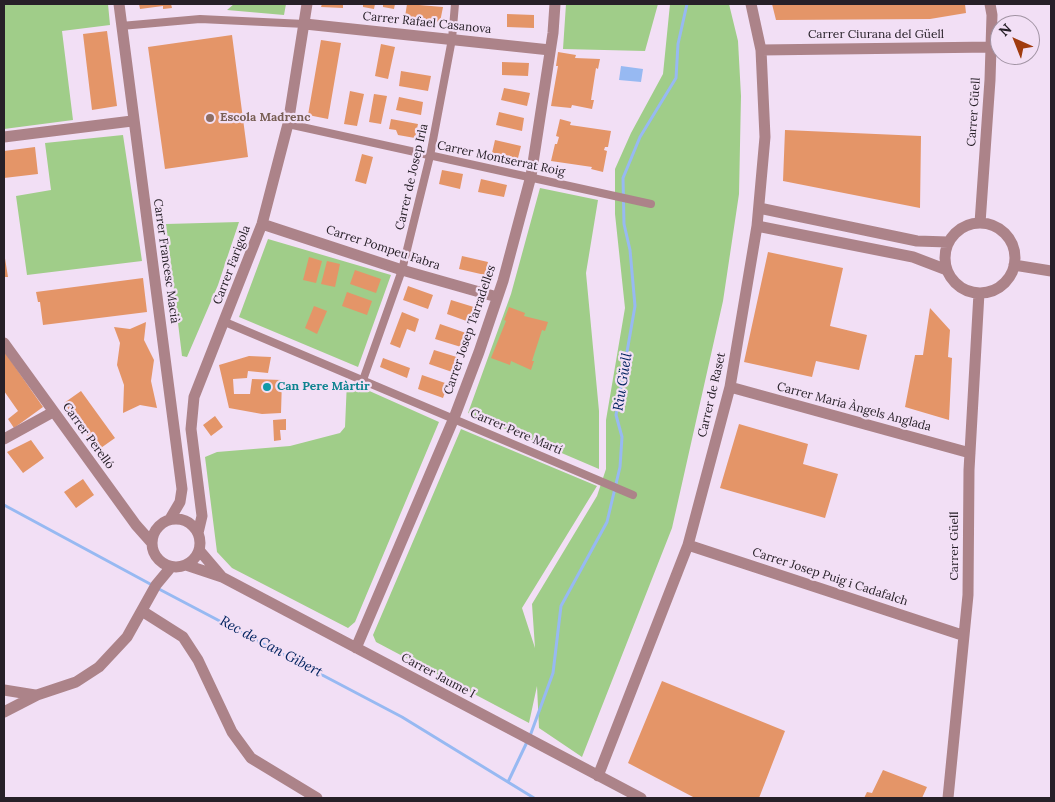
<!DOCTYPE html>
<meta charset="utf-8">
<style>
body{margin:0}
#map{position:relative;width:1055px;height:802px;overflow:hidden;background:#f2dff5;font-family:Lora,serif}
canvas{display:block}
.frame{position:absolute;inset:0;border:5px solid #272028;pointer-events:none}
.north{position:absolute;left:990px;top:15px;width:50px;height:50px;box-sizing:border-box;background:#f2dff5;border:1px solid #a193a3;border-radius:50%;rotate:316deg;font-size:14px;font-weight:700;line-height:20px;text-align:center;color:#272028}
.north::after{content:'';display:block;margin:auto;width:18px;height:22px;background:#a03b0f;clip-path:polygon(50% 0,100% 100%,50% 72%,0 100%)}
</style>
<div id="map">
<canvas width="1055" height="802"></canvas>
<div class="frame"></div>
<div class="north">N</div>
</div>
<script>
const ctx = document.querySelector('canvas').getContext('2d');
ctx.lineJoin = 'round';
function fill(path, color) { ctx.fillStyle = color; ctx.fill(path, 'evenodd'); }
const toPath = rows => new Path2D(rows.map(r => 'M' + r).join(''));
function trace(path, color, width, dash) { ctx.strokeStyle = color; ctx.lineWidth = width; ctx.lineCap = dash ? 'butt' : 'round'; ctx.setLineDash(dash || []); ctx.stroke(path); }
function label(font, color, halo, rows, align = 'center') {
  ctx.font = font + ' Lora,serif'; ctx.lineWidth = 4.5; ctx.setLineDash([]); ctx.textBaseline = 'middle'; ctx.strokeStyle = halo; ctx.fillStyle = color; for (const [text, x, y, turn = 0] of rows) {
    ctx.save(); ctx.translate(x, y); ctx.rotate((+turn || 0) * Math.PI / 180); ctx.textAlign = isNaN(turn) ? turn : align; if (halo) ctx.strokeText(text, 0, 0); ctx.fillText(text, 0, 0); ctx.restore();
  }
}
const green = toPath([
 [4,4,108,4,110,25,62,31,73,120,4,129],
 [234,4,286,4,284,15,227,10],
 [566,4,658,4,645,51,563,49],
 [670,4,729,4,738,41,741,96,739,194,723,301,672,528,582,757,539,728,537,686,529,723,376,642,373,635,461,429,597,486,522,608,535,648,532,604,597,496,606,469,606,420,625,308,615,214,615,169,631,133,663,74],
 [123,135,142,261,27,275,16,196,51,190,45,143],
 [540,188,598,200,586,273,599,411,599,469,468,413,511,294],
 [239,222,218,285,187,357,182,356,166,224],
 [268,239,391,275,358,367,239,317],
 [347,381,439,422,355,622,348,628,232,568,217,552,205,457,217,452,290,446,340,433,345,427]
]);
const water = toPath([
 [621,66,643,69,641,82,619,80]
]);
const stream = toPath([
 [4,505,152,585],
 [157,588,402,717,534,798],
 [530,736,553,673,561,606,607,522,620,467,622,437,616,415,635,306,630,250,624,224,623,178,640,137,676,78,678,44,687,4],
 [508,782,527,742]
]);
const building = toPath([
 [139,4,171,4,172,8,163,9,163,6,140,9],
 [322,4,343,4,343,8,321,7],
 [363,4,375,4,374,9,363,7],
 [383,4,395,4,394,9,383,7],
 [407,4,443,7,440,22,405,17],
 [772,4,965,4,966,13,930,19,776,20],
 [507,14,534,15,534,28,507,27],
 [107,31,117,106,92,110,83,34],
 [232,35,248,157,165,169,148,47],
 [321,40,341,43,328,119,308,115],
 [381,44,395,47,388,79,375,76],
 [558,52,576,55,575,58,600,59,598,69,596,68,591,100,594,100,592,109,572,105,571,108,551,106,558,66,556,66],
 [502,62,529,63,528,76,502,75],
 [401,71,431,76,428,91,399,86],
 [504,88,530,93,527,106,501,100],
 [350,91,364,94,357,126,344,124],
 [374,94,387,96,381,124,369,122],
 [399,97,423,102,421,115,396,110],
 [499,112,524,118,522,131,496,125],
 [391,119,418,124,415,138,398,135,396,130,389,129],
 [560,119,571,122,570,125,611,131,608,147,605,147,604,150,607,151,603,172,591,169,592,167,551,161,555,144,557,144,559,137,556,136],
 [785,130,921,136,920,208,783,181],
 [495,140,521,146,518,158,492,153],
 [35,147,38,174,4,178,4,151],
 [362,154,373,157,366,184,355,181],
 [442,170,463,174,460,189,439,184],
 [481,179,507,185,504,197,478,192],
 [4,252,8,277,4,277],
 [768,252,843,268,830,326,867,335,859,370,816,361,812,377,744,362],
 [462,256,488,262,485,275,459,269],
 [309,257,322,261,316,283,303,280],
 [327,261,340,264,335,287,321,284],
 [355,270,381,279,376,293,350,284],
 [143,278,147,312,43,325,40,302,38,302,36,292],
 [408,286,433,295,428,309,403,300],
 [347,292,372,301,367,315,342,306],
 [451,300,477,308,472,323,447,314],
 [314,306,327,311,317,334,305,328],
 [509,307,525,313,524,316,548,322,545,331,542,330,532,361,534,361,531,370,511,361,510,365,491,358,506,321,504,320],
 [930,308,950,330,948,357,952,358,949,420,905,407,915,355,923,355],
 [402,312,419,319,415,332,407,329,400,348,390,344],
 [146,322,144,340,154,360,151,381,157,408,140,405,123,413,124,385,117,365,120,343,114,327,130,329],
 [440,324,466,333,461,347,435,339],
 [434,350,460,358,455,373,429,364],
 [4,351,43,407,14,428,8,419,18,411,4,391],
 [249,356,271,357,268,373,248,371,247,378,233,379,234,394,250,394,252,379,282,380,281,413,262,414,229,408,219,365],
 [383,358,410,368,407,378,380,367],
 [422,375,448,384,443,398,418,389],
 [81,391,115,438,98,450,64,403],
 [215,416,223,427,211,436,203,425],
 [286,419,286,430,280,430,281,440,274,441,273,420],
 [739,424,808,444,803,464,838,474,825,518,720,488],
 [31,440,44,458,23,473,7,452],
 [83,479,94,495,76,508,64,492],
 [662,681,785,731,759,798,695,798,628,763],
 [883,770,927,787,922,798,864,798,867,792,872,793]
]);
const pedestrian = toPath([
 [121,26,200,19,305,24],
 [288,124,651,204],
 [225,322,633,495],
 [363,380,402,270,430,156,452,39,455,4]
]);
const minor = toPath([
 [119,4,182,489,180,502,170,519],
 [305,24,550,50],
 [761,50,992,47],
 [4,137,132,121],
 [759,208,917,241,948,242],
 '945 258a35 35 0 1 1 70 0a35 35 0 1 1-70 0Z',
 [980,223,990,80,992,15,990,4],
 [262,224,402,270,497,297],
 [757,226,913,257,947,270],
 [1014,265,1051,271],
 [4,343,136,525,152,543],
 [730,387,970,453],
 [4,439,53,412],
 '152 543a24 24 0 1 1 48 0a24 24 0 1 1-48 0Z',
 [198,533,202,516,191,429,194,397,262,224,288,124,307,4],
 [688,545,962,635],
 [199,550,222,577],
 [186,565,222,577,641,798],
 [142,611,183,637,198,660,232,732,251,758,317,798],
 [356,648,454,418,479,352,503,281,531,176,553,33,555,4],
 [4,690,35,695],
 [4,712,37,695,76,682,99,667,127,637,156,585,171,567],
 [598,776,688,545,730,387,757,226,765,137,761,50,751,4],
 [948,798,968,595,969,470,979,293]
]);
const markers = [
 [210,118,5,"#8d6e63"],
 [267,387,5,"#0f9aa8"]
];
const streetNames = [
 ["Carrer Rafael Casanova",427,23,6],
 ["Carrer Ciurana del Güell",876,35],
 ["Carrer Güell",974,112,-86],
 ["Carrer Montserrat Roig",501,159,12],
 ["Carrer de Josep Irla",412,177,-77],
 ["Carrer Pompeu Fabra",383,248,18],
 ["Carrer Francesc Macià",166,261,82],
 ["Carrer Farigola",232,265,-69],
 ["Carrer Josep Tarradelles",470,330,-71],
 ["Carrer de Raset",712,395,-77],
 ["Carrer Maria Àngels Anglada",854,407,15],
 ["Carrer Pere Martí",516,432,23],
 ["Carrer Perelló",88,436,54],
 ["Carrer Güell",955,546,-90],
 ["Carrer Josep Puig i Cadafalch",830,577,18],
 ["Carrer Jaume I",438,676,28]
];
const educationNames = [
 ["Escola Madrenc",220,118]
];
const cultureNames = [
 ["Can Pere Màrtir",277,387]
];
const waterNames = [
 ["Riu Güell",623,382,-81],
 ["Rec de Can Gibert",271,647,28]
];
fill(green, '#a0cd89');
fill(water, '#97b9f2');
trace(stream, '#97b9f2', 3);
fill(building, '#e49568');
trace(pedestrian, '#ac8389', 8);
trace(minor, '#ac8389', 11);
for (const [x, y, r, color] of markers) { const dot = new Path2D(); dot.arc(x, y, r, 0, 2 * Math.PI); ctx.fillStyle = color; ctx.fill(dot); trace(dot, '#f2dff5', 2); }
label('12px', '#272028', '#f2dff5', streetNames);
label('bold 12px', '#785e54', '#f2dff5', educationNames, 'left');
label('bold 12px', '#0d838f', '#f2dff5', cultureNames, 'left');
label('italic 14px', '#022360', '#f2dff5', waterNames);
</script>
